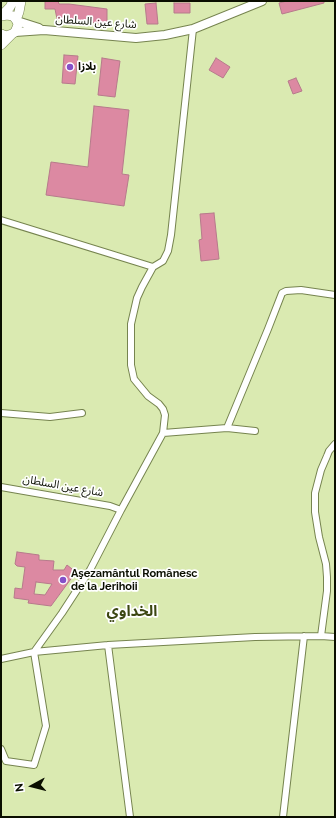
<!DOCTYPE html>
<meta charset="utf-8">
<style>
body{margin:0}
#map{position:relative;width:336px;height:818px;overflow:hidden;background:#daeab1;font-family:Raleway,sans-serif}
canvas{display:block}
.frame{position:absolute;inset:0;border:2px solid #0a0e00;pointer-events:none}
.north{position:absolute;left:12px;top:766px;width:40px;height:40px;-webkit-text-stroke:3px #fff;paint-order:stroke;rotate:263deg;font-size:11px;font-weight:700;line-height:16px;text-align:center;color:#0a0e00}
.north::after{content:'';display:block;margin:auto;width:14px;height:18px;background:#0a0e00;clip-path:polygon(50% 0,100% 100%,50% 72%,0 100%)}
</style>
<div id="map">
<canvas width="336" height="818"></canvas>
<div class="frame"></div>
<div class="north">N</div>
</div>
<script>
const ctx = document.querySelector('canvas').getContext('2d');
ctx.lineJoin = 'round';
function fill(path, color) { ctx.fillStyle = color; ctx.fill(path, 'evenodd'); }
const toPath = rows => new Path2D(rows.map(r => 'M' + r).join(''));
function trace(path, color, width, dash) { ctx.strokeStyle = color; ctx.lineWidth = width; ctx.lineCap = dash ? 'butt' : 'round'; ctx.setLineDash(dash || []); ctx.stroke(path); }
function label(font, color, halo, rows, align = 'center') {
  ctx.font = font + ' Raleway,"Noto Sans Arabic",sans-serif'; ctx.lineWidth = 3.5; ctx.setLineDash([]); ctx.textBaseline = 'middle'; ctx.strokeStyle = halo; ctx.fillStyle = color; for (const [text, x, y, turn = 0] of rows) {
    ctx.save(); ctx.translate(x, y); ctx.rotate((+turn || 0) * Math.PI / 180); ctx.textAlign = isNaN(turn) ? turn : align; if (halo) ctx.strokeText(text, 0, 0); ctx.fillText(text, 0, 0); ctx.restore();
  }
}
const building = toPath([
 [45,1,58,1,59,4,69,4,107,9,107,24,80,21,80,20,57,19,55,9,45,9,45,1],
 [287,1,324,1,324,3,282,14,279,3,287,1],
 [156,3,158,24,147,24,145,4,156,3],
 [174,3,190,3,190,13,174,13,174,3],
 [64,55,78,56,75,84,62,83,64,55],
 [102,58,120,61,115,97,98,95,102,58],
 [216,58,230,67,223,78,209,70,216,58],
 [296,78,302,91,293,94,288,81,296,78],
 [94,106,129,110,122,174,129,175,124,206,46,195,51,162,88,167,94,106],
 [214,213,219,259,201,261,199,240,202,239,200,214,214,213],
 [17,552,39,555,39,560,54,561,53,570,64,570,67,565,76,572,51,606,28,603,29,600,14,598,15,588,22,589,25,567,17,566,15,564,17,552],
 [36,582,52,584,45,595,34,594,36,582]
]);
const minor = toPath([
 [1,220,153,267],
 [1,413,50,417,82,413],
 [255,431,227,428,268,329,282,293,286,291,301,290,335,295],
 [163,433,165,415,163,409,159,404,148,396,134,379,131,365,131,324,137,298,142,287,153,267,163,261,168,251,171,235,193,29],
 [335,444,329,451,327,456,321,470,315,493,315,512,319,537,326,564,327,577,327,591,321,636,335,637],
 [1,487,110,506,121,510],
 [108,645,130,817],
 [1,659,34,652,108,645,255,637,321,636],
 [1,749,6,761,34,765,46,726,34,652,62,613,90,570,121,510,163,433,227,428],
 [283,817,304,636]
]);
const tertiary = toPath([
 [17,21,39,28],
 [15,32,44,30,136,38,165,35,193,29,262,1]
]);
const secondary = toPath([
 [1,16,7,15,13,16,17,21,18,25,15,32,12,34,6,36,1,34],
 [1,16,10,7,13,1],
 [16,20,19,12,21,1],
 [1,45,12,34]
]);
const markers = [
 [70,67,4,"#8550c8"],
 [63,580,4,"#8550c8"]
];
const streetNames = [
 ["شارع عين السلطان",96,22,4],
 ["شارع عين السلطان",63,486,10]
];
const poiNames = [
 ["بلازا",78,67],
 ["Aşezamântul Românesc",71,574],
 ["de la Jerihoii",71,587]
];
const districtNames = [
 ["الخداوي",132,611]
];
fill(building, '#dc89a2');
trace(building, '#b67a8b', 1);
trace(minor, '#76844f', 8);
trace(tertiary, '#76844f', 10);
trace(secondary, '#76844f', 10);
trace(minor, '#fff', 6);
trace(tertiary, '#fff', 8);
trace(secondary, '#fff', 9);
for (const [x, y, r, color] of markers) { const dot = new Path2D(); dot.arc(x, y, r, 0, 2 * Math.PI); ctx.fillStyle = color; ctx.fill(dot); trace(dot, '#fff', 1.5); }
label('11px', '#0a0e00', '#fff', streetNames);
label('bold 11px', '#0a0e00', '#fff', poiNames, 'left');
label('bold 15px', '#3c4712', '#fff', districtNames);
</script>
